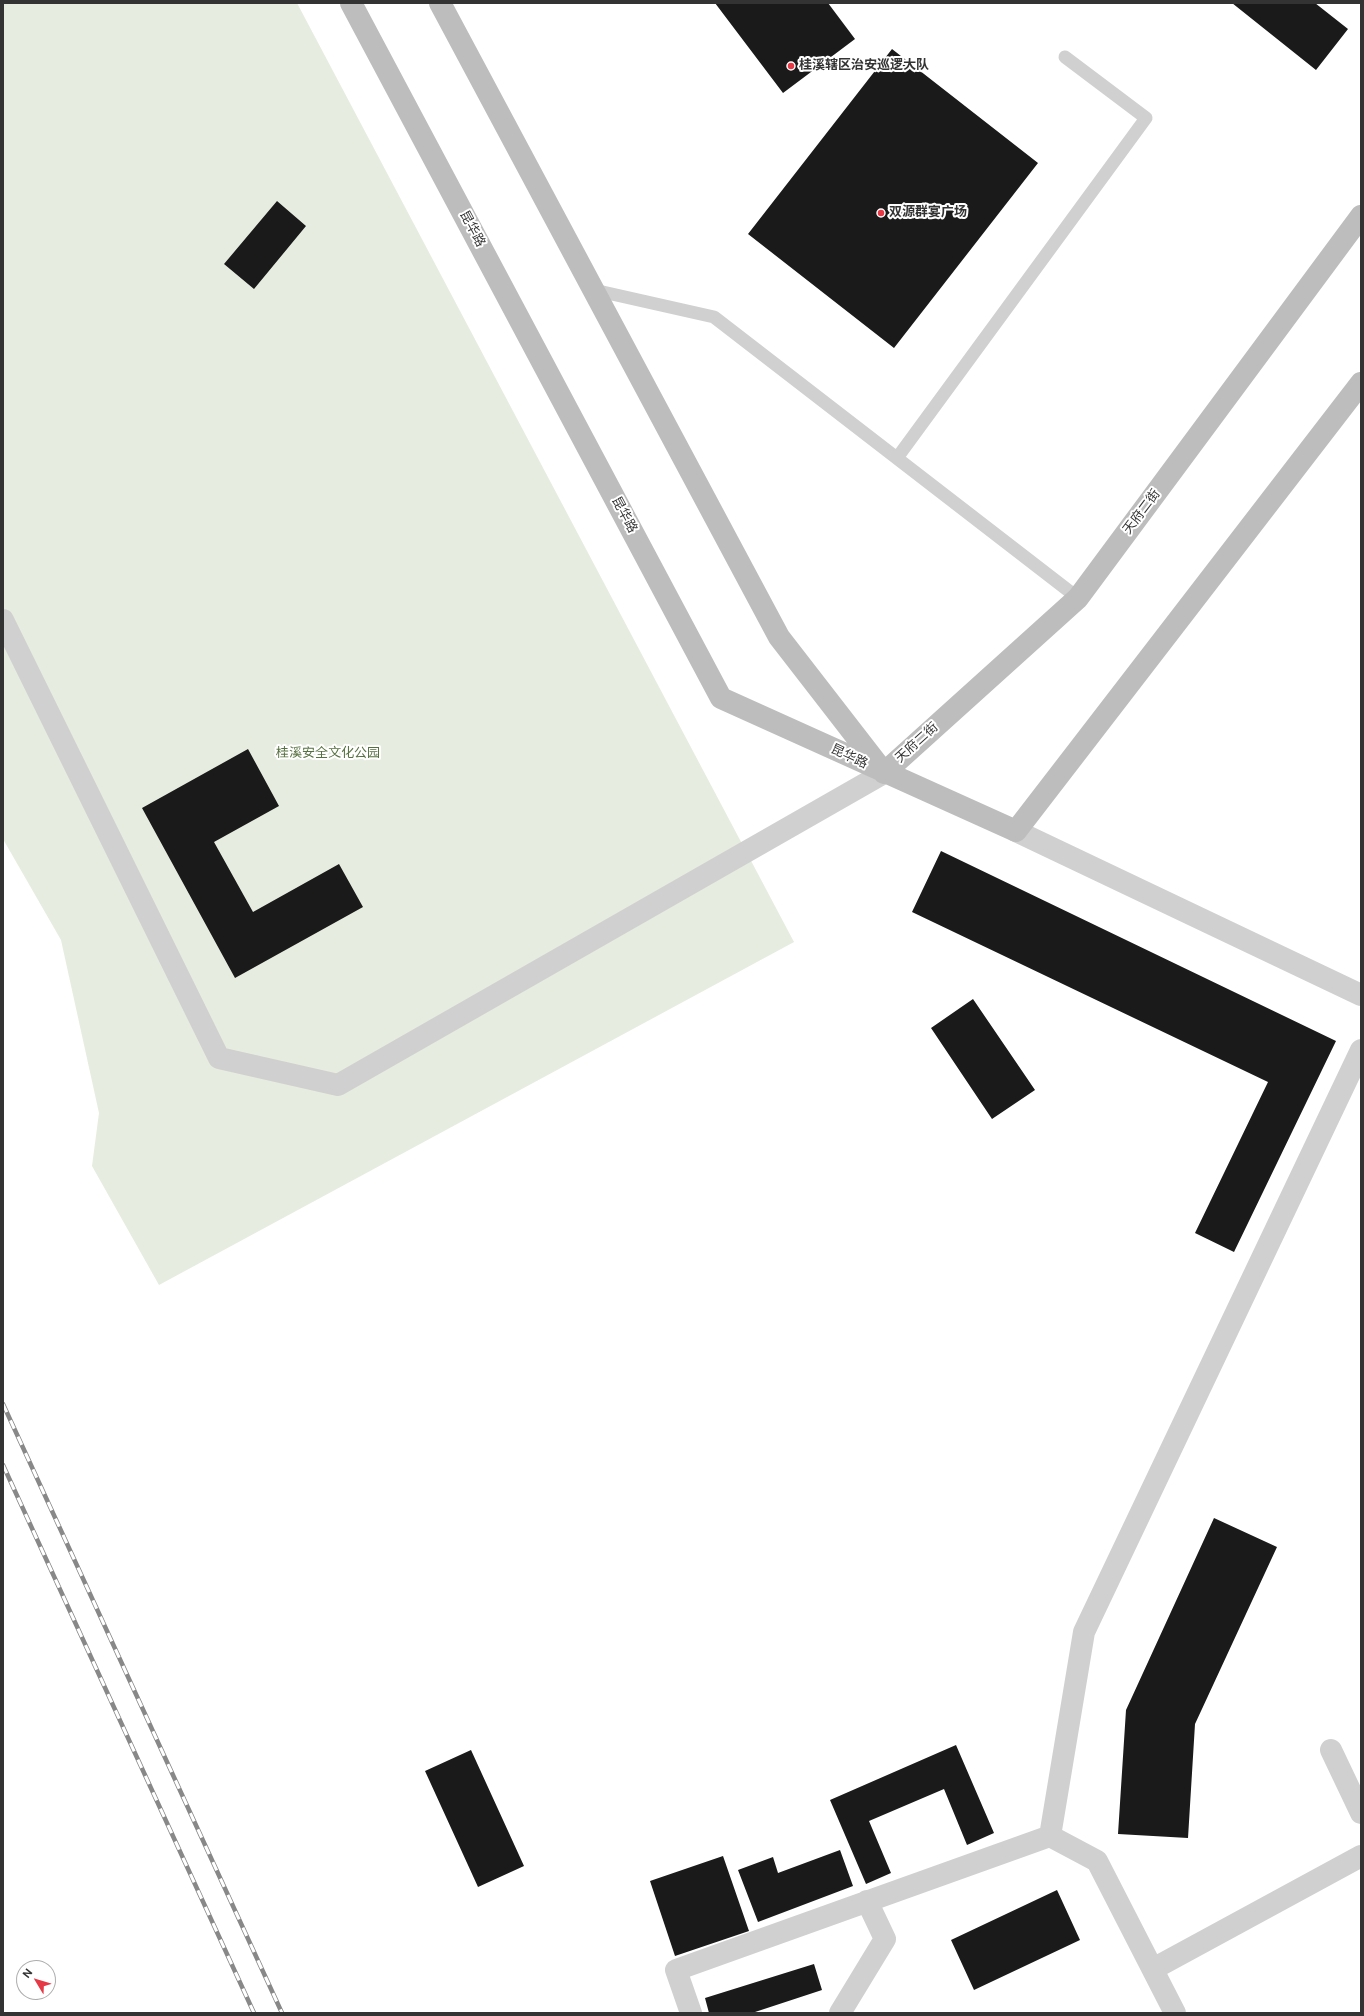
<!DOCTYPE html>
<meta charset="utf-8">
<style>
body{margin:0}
#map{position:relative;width:1364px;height:2016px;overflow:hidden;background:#fff;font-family:"DM Sans",sans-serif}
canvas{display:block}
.frame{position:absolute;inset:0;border:4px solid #333;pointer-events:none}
.north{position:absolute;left:16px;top:1960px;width:40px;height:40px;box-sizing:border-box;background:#fff;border:1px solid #adadad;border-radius:50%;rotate:308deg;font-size:11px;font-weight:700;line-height:16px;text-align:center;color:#333}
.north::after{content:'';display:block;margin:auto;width:14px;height:18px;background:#e63946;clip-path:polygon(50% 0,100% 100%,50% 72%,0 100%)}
</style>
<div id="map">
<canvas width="1364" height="2016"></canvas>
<div class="frame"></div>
<div class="north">N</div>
</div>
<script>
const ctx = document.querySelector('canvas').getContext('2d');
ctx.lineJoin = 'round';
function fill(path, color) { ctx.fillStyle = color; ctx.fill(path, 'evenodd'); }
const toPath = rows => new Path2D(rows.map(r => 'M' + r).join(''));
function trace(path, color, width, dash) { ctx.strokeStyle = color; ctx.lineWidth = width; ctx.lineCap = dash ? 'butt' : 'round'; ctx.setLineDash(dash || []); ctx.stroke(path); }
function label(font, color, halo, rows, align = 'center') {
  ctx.font = font + ' "DM Sans","Noto Sans SC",sans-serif'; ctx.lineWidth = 4; ctx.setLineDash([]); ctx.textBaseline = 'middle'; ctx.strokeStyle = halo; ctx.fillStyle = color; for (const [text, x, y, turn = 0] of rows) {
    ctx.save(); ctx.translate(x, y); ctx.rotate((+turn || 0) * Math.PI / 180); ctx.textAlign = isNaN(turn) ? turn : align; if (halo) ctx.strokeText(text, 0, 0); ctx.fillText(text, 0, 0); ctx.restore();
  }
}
const green = toPath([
 [3,3,297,3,794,942,159,1285,92,1166,99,1113,61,940,3,839]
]);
const building = toPath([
 [715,3,828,3,855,39,783,93],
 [1232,3,1315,3,1348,29,1316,70],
 [892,49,1038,163,894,348,748,234],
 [277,201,306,226,254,289,224,264],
 [248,749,279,806,214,842,253,912,339,864,363,907,235,978,142,808],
 [941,851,1336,1041,1234,1252,1195,1233,1268,1082,912,912],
 [973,999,1035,1090,992,1119,931,1028],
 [1214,1518,1277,1547,1195,1724,1188,1838,1118,1834,1126,1710],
 [956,1745,994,1833,967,1845,944,1789,869,1821,891,1873,866,1884,830,1800],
 [471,1750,524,1866,478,1887,425,1771],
 [840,1850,853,1886,758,1922,738,1870,773,1857,778,1873],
 [723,1856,749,1931,675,1956,650,1881],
 [1057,1890,1080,1940,974,1990,951,1940],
 [814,1964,822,1990,752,2013,709,2013,705,1998]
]);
const service = toPath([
 [594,290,714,317,1078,598],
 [897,458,1146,118,1065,57]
]);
const minor = toPath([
 [3,620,219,1058,338,1085,884,773],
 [1016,831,1361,995],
 [1331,1750,1361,1813],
 [1050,1836,1097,1861,1175,2013],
 [1153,1969,1361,1856],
 [691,2013,676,1970,1050,1836,1084,1632,1361,1050],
 [840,2013,885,1939,867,1901]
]);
const secondary = toPath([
 [351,3,721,698,1016,831,1361,383],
 [440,3,779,637,882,770],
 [884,773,1078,598,1361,216]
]);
const rail = toPath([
 [3,1404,282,2013],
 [3,1465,254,2013]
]);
const markers = [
 [791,66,4,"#e63946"],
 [881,213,4,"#e63946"]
];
const poiNames = [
 ["桂溪辖区治安巡逻大队",799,66],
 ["双源群宴广场",889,213]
];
const streetNames = [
 ["昆华路",472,229,62],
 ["天府二街",1142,512,-53],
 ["昆华路",624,515,62],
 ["天府二街",917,743,-42],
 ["昆华路",849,757,25]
];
const parkNames = [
 ["桂溪安全文化公园",328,754]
];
fill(green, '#e6ecdf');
fill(building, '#1a1a1a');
trace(service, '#d0d0d0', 13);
trace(minor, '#d0d0d0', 22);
trace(secondary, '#bdbdbd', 22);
trace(rail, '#888', 4.5);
trace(rail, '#fff', 3, [9]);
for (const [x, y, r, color] of markers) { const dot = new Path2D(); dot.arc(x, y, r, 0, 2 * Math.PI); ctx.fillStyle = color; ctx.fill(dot); trace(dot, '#fff', 1.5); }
label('bold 13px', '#333', '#fff', poiNames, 'left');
label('13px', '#333', '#fff', streetNames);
label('13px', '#56703f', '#fff', parkNames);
</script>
